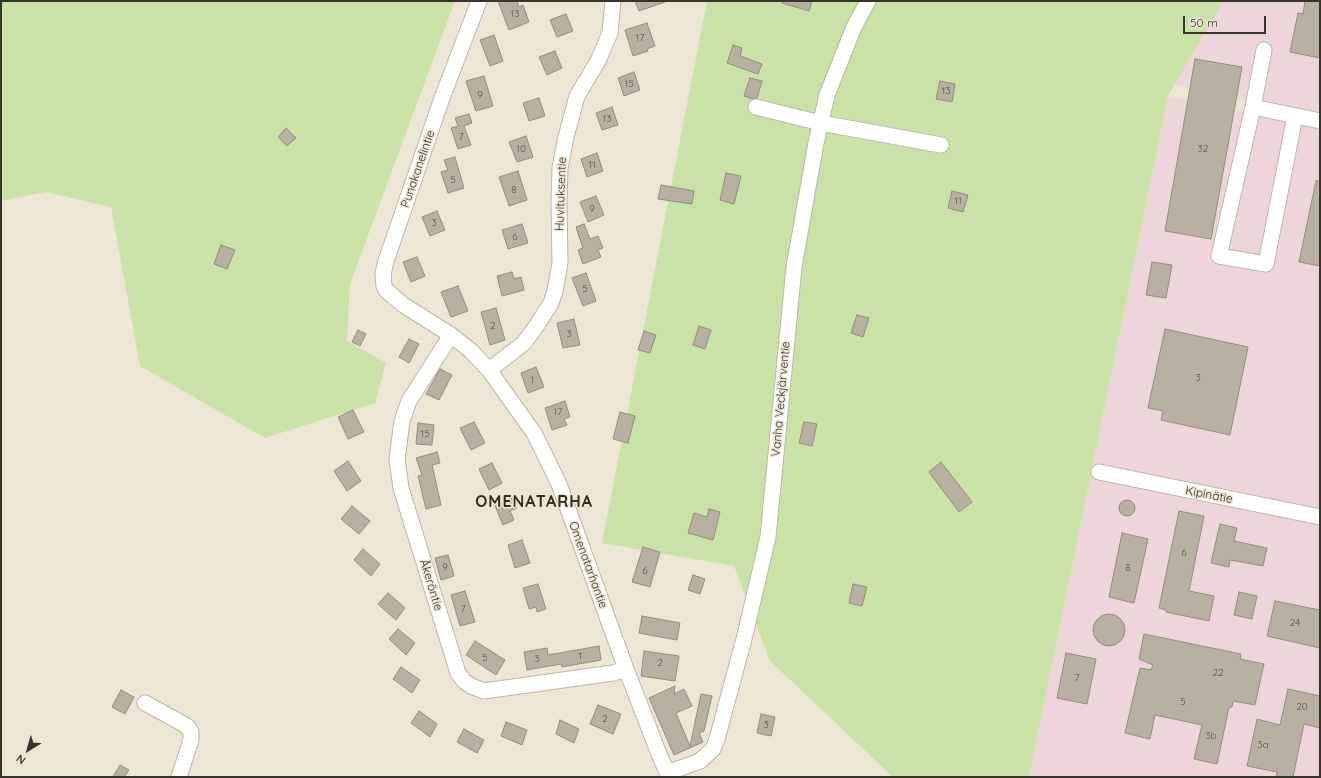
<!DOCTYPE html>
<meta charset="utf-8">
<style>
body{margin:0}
#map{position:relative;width:1321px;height:778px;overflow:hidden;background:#ede6d4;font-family:Quicksand,sans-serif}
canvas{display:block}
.frame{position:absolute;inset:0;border:2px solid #37342d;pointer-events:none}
.north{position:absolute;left:8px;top:730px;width:40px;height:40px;-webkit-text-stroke:3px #ede6d4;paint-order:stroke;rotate:217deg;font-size:11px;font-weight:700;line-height:16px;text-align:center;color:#37342d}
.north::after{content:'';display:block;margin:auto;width:14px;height:18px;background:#37342d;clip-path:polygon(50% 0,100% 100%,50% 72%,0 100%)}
.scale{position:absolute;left:1183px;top:16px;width:83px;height:18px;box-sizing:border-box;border:2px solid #37342d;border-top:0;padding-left:5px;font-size:12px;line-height:14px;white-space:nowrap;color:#37342d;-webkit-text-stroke:3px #ede6d4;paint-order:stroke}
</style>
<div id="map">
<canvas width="1321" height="778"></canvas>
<div class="frame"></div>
<div class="north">N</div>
<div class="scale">50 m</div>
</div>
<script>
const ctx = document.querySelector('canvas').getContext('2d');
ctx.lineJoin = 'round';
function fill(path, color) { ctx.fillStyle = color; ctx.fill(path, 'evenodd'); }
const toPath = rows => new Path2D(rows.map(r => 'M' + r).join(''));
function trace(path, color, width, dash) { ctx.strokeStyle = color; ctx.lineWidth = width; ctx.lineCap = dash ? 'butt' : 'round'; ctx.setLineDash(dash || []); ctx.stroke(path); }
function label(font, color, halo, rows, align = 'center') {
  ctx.font = font + ' Quicksand,sans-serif'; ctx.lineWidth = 3; ctx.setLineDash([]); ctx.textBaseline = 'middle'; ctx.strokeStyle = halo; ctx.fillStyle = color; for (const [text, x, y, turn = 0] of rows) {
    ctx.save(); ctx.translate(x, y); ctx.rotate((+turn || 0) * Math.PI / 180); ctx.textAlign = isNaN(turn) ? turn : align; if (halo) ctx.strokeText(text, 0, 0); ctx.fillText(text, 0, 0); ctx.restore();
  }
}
const industrial = toPath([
 [1190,1,1320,1,1320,116,1172,84],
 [1168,96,1320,128,1320,777,1029,777]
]);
const green = toPath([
 [1,1,455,1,350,284,347,341,386,363,375,403,265,438,140,366,111,207,46,192,1,201],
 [707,1,1229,1,1222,3,1168,96,1029,777,893,777,770,661,734,566,602,543]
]);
const building = toPath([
 [498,1,517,1,519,7,523,5,529,22,509,30,498,1],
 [635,1,665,1,665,2,639,11,635,1],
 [782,1,812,1,809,11,782,3,782,1],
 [1305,1,1320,1,1320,58,1290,52,1298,13,1303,14,1305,1],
 [566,14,573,31,557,37,550,20,566,14],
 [647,23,655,46,647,49,648,51,633,56,625,30,647,23],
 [494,35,503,61,490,66,480,40,494,35],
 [733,45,742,48,740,56,762,64,758,74,727,63,733,45],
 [555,51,562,68,547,75,539,57,555,51],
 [1195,59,1242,67,1211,239,1165,231,1195,59],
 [634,72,640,90,624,96,618,78,634,72],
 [484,76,493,106,476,111,466,81,484,76],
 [750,78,762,81,757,98,753,99,744,96,750,78],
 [940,81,955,84,952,102,936,99,940,81],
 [539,98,545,116,529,121,523,103,539,98],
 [612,107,618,125,602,130,596,113,612,107],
 [469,114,472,123,464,126,471,145,458,149,451,128,458,126,455,118,469,114],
 [286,128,296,138,287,146,278,137,286,128],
 [526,136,533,157,517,162,509,142,526,136],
 [597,153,603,171,587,177,581,159,597,153],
 [455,157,464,188,448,193,441,172,448,170,444,160,455,157],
 [518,171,527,200,509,206,499,177,518,171],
 [726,173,741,176,734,204,720,200,726,173],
 [1316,181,1320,181,1320,266,1299,262,1316,181],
 [661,185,694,191,692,204,658,199,661,185],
 [952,191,968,195,963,212,948,208,952,191],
 [596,196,604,215,588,222,580,202,596,196],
 [437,211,445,230,430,236,422,217,437,211],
 [522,224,528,243,508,249,502,230,522,224],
 [584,224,590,239,598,236,603,248,598,250,601,257,583,264,578,250,583,248,576,227,584,224],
 [221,245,235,250,227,269,214,264,221,245],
 [417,257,425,276,411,282,403,262,417,257],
 [1152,262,1172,265,1166,298,1146,295,1152,262],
 [512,272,514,279,521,277,524,290,502,296,497,276,512,272],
 [586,273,596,301,583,306,572,278,586,273],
 [458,286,468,311,451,317,441,292,458,286],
 [496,308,505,340,490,345,481,312,496,308],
 [857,315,869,318,863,337,851,333,857,315],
 [574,319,580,345,563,348,557,323,574,319],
 [699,326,711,330,705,349,693,345,699,326],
 [1165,329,1248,347,1230,435,1161,420,1163,411,1148,408,1165,329],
 [358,330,366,334,360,346,352,342,358,330],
 [644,331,656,335,650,353,638,350,644,331],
 [409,339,419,344,409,363,399,357,409,339],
 [536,367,544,387,528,393,521,373,536,367],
 [440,369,452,375,439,400,426,394,440,369],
 [565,401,570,417,564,419,567,425,552,430,545,408,565,401],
 [353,410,364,432,348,439,338,417,353,410],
 [620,412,635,416,628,443,613,439,620,412],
 [474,422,485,443,471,450,460,428,474,422],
 [804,422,817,424,812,446,799,443,804,422],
 [418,423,434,425,432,445,416,444,418,423],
 [437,452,440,463,432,465,441,505,426,509,418,476,422,475,416,458,437,452],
 [348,461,361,481,347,491,334,471,348,461],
 [941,462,972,502,959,512,929,472,941,462],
 [492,463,502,483,489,490,479,469,492,463],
 [512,498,517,508,510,511,514,520,503,525,495,506,512,498],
 '1119 508a8 8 0 1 1 16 0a8 8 0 1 1-16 0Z',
 [352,506,370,521,359,534,341,519,352,506],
 [709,509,720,512,713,540,688,533,694,513,707,517,709,509],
 [1179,511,1204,516,1189,591,1214,596,1209,621,1166,612,1166,610,1159,608,1179,511],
 [1220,524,1237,528,1234,541,1267,548,1263,566,1230,560,1229,567,1211,563,1220,524],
 [1122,533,1148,539,1134,603,1109,597,1122,533],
 [522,540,530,563,515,568,508,545,522,540],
 [643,547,660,552,650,587,632,582,643,547],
 [363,549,380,564,371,576,354,560,363,549],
 [448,555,454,576,441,580,435,558,448,555],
 [693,575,705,579,700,594,688,590,693,575],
 [538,584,546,609,537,612,536,607,529,609,523,588,538,584],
 [853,584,867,587,862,606,849,603,853,584],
 [465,591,475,622,460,626,451,595,465,591],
 [1239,592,1257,596,1252,619,1234,615,1239,592],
 [388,593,405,608,396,620,378,604,388,593],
 [1275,601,1320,610,1320,648,1267,636,1275,601],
 '1093 630a16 16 0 1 1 32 0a16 16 0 1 1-32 0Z',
 [642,616,680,623,677,640,639,633,642,616],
 [398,629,415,643,406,655,389,639,398,629],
 [1144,634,1241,654,1240,659,1264,664,1255,705,1233,701,1232,707,1229,707,1217,764,1194,759,1202,725,1155,715,1150,739,1125,733,1140,668,1151,670,1153,665,1139,659,1144,634],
 [475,641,505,660,496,675,466,655,475,641],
 [599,646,601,660,562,667,561,664,527,670,524,652,547,648,548,655,599,646],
 [644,651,679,656,675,681,641,676,644,651],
 [1066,653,1096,659,1087,704,1057,698,1066,653],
 [401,667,420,680,412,693,393,679,401,667],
 [675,686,674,694,684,689,692,706,676,713,690,746,701,694,712,696,704,731,699,733,703,742,674,755,649,698,675,686],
 [1288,689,1320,696,1320,728,1304,724,1293,777,1276,777,1277,772,1247,766,1257,719,1280,725,1288,689],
 [121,690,134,697,125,714,112,707,121,690],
 [598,705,621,714,613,734,590,724,598,705],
 [419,711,437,724,430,737,411,723,419,711],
 [761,714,775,717,771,736,757,733,761,714],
 [560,720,579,729,574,743,556,734,560,720],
 [506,722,527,730,522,745,501,736,506,722],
 [464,729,484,740,477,753,457,742,464,729],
 [120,765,129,770,124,777,113,777,120,765]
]);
const minor = toPath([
 [479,1,442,98,386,261,383,274,384,286,386,290,402,304,451,335,471,351,489,370,534,433,559,484,626,669,659,754,669,777],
 [1264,50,1253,107,1219,256,1266,264,1295,116],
 [756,107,821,123,941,145],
 [1253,107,1320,121],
 [451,335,409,401,402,421,397,459,401,488,458,673,464,681,471,686,484,691,613,673,626,669],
 [489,370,524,343,537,325,551,303,555,291,560,263,559,203,560,168,566,137,577,96,598,61,610,33,613,1],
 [1099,472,1320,517],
 [145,703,187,726,191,732,191,740,179,777],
 [667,773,700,761,713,749,717,739,744,639,768,537,794,267,816,143,827,95,854,27,868,1]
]);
const numberNames = [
 ["13",515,14],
 ["17",640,38],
 ["15",629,84],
 ["13",946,91],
 ["9",480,95],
 ["13",607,119],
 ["7",461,137],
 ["10",521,149],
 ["32",1203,149],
 ["11",592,165],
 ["5",453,180],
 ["8",514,190],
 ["11",958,201],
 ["9",592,209],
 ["3",434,223],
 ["6",515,237],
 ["5",585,289],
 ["2",493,326],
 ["3",569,334],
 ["3",1198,378],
 ["1",532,380],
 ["17",558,412],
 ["15",425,434],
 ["6",1184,553],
 ["9",445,567],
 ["8",1128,568],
 ["6",645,571],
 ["7",463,609],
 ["24",1295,623],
 ["1",580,656],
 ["5",485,658],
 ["3",537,659],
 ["2",660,663],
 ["22",1218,673],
 ["7",1077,678],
 ["5",1183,702],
 ["20",1302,707],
 ["2",605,719],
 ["3",766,725],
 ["3b",1211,736],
 ["3a",1263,745]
];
const streetNames = [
 ["Punakanelintie",418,169,-71],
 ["Huvituksentie",561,194,-88],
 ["Vanha Veckjärventie",781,399,-85],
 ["Kipinätie",1209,495,11],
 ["Omenatarhantie",588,565,70],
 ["Åkeröntie",431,585,73]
];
const districtNames = [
 ["OMENATARHA",534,502]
];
fill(industrial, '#eed5dc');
fill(green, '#cae2a8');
fill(building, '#b8b0a0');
trace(building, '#948d7d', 1);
trace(minor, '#beb7a6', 17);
trace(minor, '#fff', 15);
label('10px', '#57534a', null, numberNames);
label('12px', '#37342d', '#ede6d4', streetNames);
ctx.letterSpacing = '1px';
label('bold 16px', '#342e20', '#ede6d4', districtNames);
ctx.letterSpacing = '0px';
</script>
